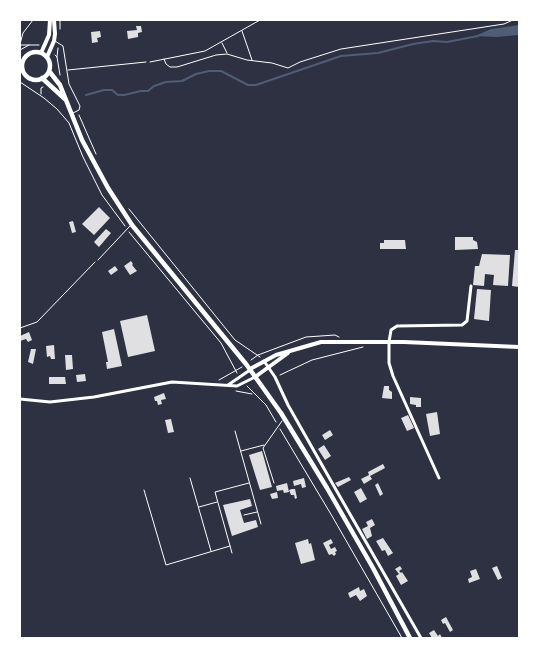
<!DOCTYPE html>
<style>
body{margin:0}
#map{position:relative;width:539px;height:658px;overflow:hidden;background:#2d3142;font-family:"Space Grotesk",sans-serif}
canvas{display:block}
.frame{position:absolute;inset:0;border:21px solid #fff;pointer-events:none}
</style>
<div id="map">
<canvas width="539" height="658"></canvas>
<div class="frame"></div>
</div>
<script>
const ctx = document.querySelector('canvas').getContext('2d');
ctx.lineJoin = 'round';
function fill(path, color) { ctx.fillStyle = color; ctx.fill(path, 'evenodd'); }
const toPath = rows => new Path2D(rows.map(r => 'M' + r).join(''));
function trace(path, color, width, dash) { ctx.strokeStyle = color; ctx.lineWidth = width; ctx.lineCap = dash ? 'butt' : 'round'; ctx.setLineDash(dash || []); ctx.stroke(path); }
const water = toPath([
 [519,25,519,35,496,37,475,36,491,29]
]);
const stream = toPath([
 [86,95,104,90,112,90,118,95,124,95,141,91,148,91,154,86,166,82,182,81,196,74,209,71,221,71,248,85,256,85,341,56,378,53,413,44,433,41,447,42,478,36]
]);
const building = toPath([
 [136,26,141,26,142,32,138,33,138,37,128,39,127,31,137,30],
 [100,31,101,37,97,38,98,42,92,43,91,32],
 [99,207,110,218,94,235,82,224],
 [73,221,76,232,72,233,69,222],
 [106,229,111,233,99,247,94,242],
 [455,237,473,237,473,240,477,242,478,249,455,250],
 [384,240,405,240,406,249,380,249,380,243,384,243],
 [515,250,519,250,519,287,512,286],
 [482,254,510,255,508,286,493,285,494,275,485,274,484,286,473,285,475,266,479,266],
 [131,261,133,264,132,265,137,271,130,275,124,266],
 [115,266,118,270,111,275,108,271],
 [477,289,491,290,489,321,474,319],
 [147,315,155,351,128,357,120,321],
 [114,329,122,366,107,369,106,362,108,362,102,332],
 [29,332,32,340,28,342,26,339,20,341,20,336],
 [54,345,55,359,51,359,50,356,47,357,46,346],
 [31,349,36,349,33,364,28,362],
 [65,355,72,355,73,369,66,370],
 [85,374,86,381,77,382,76,375],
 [49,377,65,377,66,384,49,384],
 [384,386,389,386,389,390,392,392,392,399,382,398],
 [164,393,166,399,161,400,162,404,158,405,157,401,155,401,154,397],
 [410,397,421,398,421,407,416,407,416,405,410,404],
 [437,412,440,434,430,436,426,414],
 [408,415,414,428,407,431,401,418],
 [171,419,174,432,168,433,165,420],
 [330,430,333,435,325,440,322,435],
 [324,445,331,456,325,460,318,449],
 [262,451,272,487,260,490,249,455],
 [383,464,385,468,370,476,372,479,364,484,361,479,369,475,368,472],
 [349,477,351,480,338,487,335,483],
 [304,478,306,487,302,488,301,484,294,486,293,481],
 [287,483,289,492,284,493,283,490,277,491,276,486],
 [378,483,383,494,380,496,375,485],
 [361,488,367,499,360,503,354,492],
 [292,489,295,489,297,498,295,499,294,495,291,495,289,490],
 [277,492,278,498,272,499,270,494],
 [250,499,252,506,240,510,244,523,256,520,258,527,232,536,223,505],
 [372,519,375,525,370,528,372,536,367,539,362,529,368,526,366,522],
 [383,538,393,553,388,556,385,550,382,551,376,541],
 [308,539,309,544,311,543,315,560,301,564,295,543],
 [331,539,333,543,329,545,331,549,335,547,337,551,335,552,336,554,334,556,332,554,329,555,323,543],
 [400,566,402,569,399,571,401,573,402,572,408,581,401,585,396,576,399,574,395,569],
 [497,566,502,578,498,580,492,568],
 [476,569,480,579,469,583,468,579,472,577,470,571],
 [359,587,360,591,364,589,367,596,360,601,356,595,350,598,348,593],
 [446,617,453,630,450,632,445,623,443,624,441,620],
 [434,630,438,636,440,634,442,638,432,638,429,633]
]);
const path = toPath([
 [60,20,60,29],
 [242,31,252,60],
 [222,43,227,53],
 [20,44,23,33,33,20],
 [20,45,39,45],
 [20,50,29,45],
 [55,55,57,57,60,75],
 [57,57,58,48],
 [164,59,166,64,170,67,177,67,216,55,227,54,247,60,272,63,288,68,300,62,341,49,504,24,513,20],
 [150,62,205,51,260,20],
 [20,82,44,98,57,109,69,123,83,157,102,195,125,226],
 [41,94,41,88,43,87],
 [79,115,96,154],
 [129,209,235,340,260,357],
 [129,232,221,343,237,373],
 [20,328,37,322,95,262],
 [251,360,258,355,306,337,335,335,339,337],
 [280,375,312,360,363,347],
 [219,380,242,367],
 [247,386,266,405,276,422],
 [236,391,252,394],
 [280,429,332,516,402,638]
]);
const service = toPath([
 [55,41,63,46,69,84,80,106,79,110,73,113],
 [68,70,146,62],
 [98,260,130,226],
 [235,431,261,524],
 [241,451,264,445],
 [190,478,211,551],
 [274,483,263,448,282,421],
 [144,490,166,565,230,546],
 [199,507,217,502],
 [244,515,257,512],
 [232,553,215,492,249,483]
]);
const minor = toPath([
 [264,361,275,377,288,405,335,488,421,638],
 [228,385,250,370],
 [20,399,50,402,94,397,172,382,237,386,255,377],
 [439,478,393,376,389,363,389,342,391,330,397,326,462,325,467,321,471,286]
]);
const tertiary = toPath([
 [41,53,49,35,50,20],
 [47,57,54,41,55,34,54,20],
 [250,369,276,355,321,342,404,342,519,347],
 [255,377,288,353]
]);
const primary = toPath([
 '22 66a14 14 0 1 1 28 0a14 14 0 1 1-28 0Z',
 [49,71,60,85,82,140,108,188,132,225,246,364,281,413,327,488,373,568,410,638],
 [42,78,66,100]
]);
fill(water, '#4f5d75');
trace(stream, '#4f5d75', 2);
fill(building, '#e0e0e3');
trace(path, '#fff', 1);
trace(service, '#fff', 1);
trace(minor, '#fff', 3);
trace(tertiary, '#fff', 4);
trace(primary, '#fff', 4.5);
</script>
